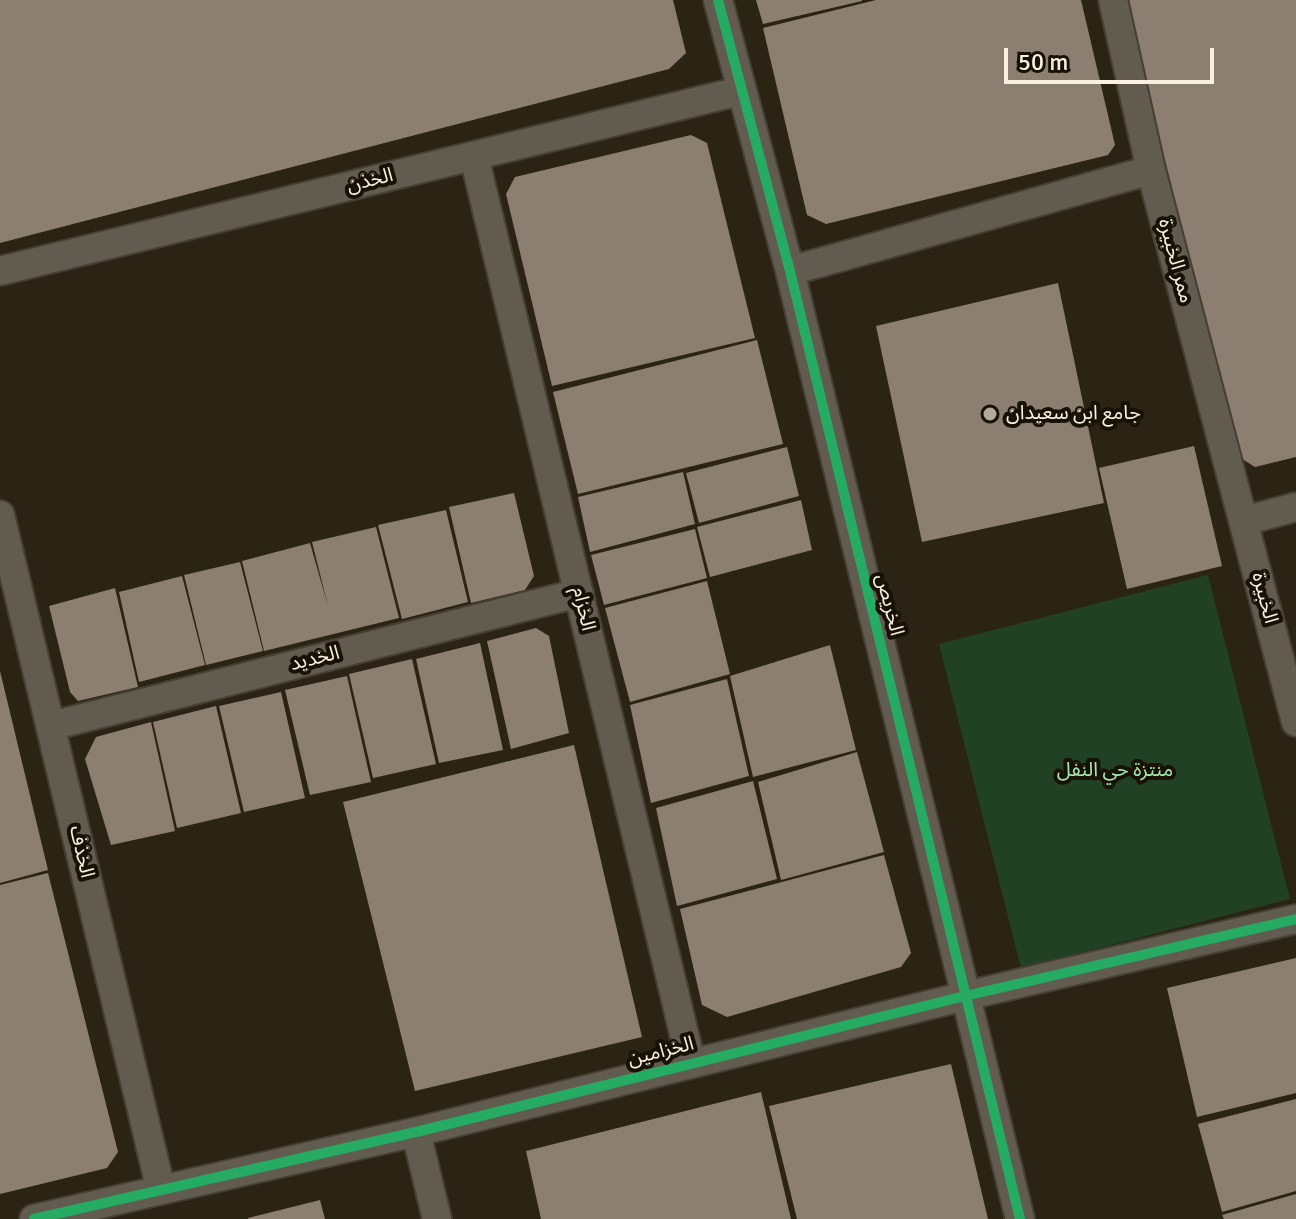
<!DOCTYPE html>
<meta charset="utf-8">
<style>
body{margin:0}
#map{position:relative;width:1296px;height:1219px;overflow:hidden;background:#2b2415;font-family:Signika,sans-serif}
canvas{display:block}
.scale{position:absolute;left:1004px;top:48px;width:210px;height:36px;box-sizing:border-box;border:4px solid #f9f0e0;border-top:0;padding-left:10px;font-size:24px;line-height:28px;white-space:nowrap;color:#f9f0e0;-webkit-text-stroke:6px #171106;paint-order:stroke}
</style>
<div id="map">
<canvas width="1296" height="1219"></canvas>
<div class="scale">50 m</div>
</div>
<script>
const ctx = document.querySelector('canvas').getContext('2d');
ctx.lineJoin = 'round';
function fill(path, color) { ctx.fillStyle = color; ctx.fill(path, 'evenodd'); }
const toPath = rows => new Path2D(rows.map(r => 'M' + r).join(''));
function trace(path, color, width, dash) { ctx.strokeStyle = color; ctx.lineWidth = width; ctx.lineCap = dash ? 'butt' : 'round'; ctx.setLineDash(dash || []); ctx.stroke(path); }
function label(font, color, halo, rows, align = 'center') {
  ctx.font = font + ' Signika,"Noto Sans Arabic",sans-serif'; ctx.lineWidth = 8; ctx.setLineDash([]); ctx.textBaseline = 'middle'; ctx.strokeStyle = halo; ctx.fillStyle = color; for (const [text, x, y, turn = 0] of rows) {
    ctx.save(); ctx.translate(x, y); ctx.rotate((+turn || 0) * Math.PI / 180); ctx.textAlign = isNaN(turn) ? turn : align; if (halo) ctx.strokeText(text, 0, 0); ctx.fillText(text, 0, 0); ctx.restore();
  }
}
const green = toPath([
 [1208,575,1290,899,1021,968,939,644]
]);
const building = toPath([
 [0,0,673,0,686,53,669,69,0,243],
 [756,0,862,0,862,1,763,24],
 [876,0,1081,0,1115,145,1108,155,826,224,807,215,763,28],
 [1125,0,1296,0,1296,457,1255,467,1239,457],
 [691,135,707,143,755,338,552,386,506,194,515,177],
 [1058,283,1104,503,922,542,876,326],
 [757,340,783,444,578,494,553,392],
 [1194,446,1222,566,1127,589,1099,468],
 [787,447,799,496,699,523,686,473],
 [683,472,695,524,590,552,578,497],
 [514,493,534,576,525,590,471,603,449,507],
 [801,500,812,550,710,577,697,527],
 [446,510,468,602,402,619,378,525],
 [376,527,399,618,264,651,242,561,310,543,328,606,312,542],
 [695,529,707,578,604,605,591,555],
 [240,562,263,651,206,665,184,575],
 [182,576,205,665,139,682,119,592],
 [707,581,730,674,630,702,605,608],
 [115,588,138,687,78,701,70,692,49,606],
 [536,628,549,636,569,733,511,749,487,641],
 [480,643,503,750,439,763,416,659],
 [830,645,856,750,753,777,730,676],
 [412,659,436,764,373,778,349,674],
 [0,671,48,870,0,883],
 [347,676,371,782,310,795,285,690],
 [727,679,749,776,651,803,630,705],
 [281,692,305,798,244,812,219,706],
 [216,706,241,813,177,828,153,722],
 [151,722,175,831,111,845,85,759,96,737],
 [574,745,642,1037,415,1091,343,802],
 [857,752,884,852,781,880,758,782],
 [753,781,777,879,677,906,656,808],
 [884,855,911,953,901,967,727,1017,702,1005,680,909],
 [48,873,118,1152,107,1168,0,1194,0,885],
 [1296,958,1296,1093,1197,1117,1167,988],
 [951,1064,988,1219,797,1219,769,1106],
 [761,1092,791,1219,541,1219,526,1151],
 [1296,1099,1296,1191,1222,1212,1198,1124],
 [1296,1194,1296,1219,1224,1219,1222,1215],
 [320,1200,325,1219,248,1219,248,1218]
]);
const minor = toPath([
 [718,0,790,271,1020,1219],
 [1113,0,1151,170,1296,722],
 [474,156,691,1063],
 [0,271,740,91],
 [790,271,1151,170],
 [0,515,161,1190],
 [1244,521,1296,507],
 [51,726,579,593],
 [416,1132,437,1219],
 [34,1219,416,1132,965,996,1296,919]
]);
const cycleway = toPath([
 [718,0,790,271,1020,1219],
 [34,1219,416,1132,965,996,1296,919]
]);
const markers = [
 [990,414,8,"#b1a999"]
];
const streetNames = [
 ["الخذن",370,181,-14],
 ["ممر الخبيرة",1175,261,75],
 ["الخبيرة",1264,598,75],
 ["الخريص",889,605,76],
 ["الخزام",583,609,77],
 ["الخديد",315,659,-14],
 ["الخذف",81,852,77],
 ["الخزامين",661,1052,-14]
];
const poiNames = [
 ["جامع ابن سعيدان",1006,414]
];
const parkNames = [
 ["منتزة حي النفل",1115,771]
];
fill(green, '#214124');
fill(building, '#8c7e70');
trace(minor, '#453f34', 32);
trace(minor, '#615b50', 28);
trace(cycleway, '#26ab63', 10);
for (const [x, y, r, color] of markers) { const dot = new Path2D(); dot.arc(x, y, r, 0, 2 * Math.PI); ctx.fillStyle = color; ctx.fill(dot); trace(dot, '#171106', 3); }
label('20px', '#f9f0e0', '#171106', streetNames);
label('20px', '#f9f0e0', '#171106', poiNames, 'left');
label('20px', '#a3e9ab', '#171106', parkNames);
</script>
